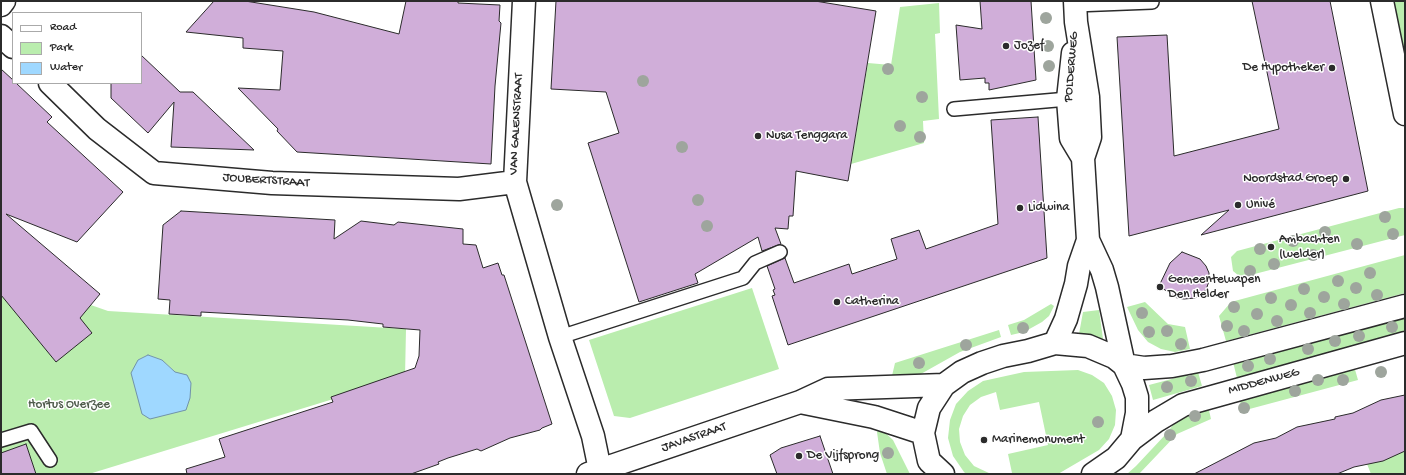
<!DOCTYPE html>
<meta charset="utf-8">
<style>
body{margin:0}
#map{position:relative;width:1406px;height:475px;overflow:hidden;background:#fff;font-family:"Gochi Hand",sans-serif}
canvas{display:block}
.frame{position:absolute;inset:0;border:2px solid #2b2b2b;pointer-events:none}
.legend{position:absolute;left:12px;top:12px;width:130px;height:72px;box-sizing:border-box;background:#fff;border:1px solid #aaa;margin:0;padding:5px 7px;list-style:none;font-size:12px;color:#2b2b2b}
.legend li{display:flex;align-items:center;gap:8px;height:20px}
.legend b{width:20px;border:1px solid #aaa}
</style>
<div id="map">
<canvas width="1406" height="475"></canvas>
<div class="frame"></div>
<ul class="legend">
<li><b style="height:5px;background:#fff"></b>Road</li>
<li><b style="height:11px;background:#baedae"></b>Park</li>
<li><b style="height:11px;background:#9fd8ff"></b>Water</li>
</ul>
</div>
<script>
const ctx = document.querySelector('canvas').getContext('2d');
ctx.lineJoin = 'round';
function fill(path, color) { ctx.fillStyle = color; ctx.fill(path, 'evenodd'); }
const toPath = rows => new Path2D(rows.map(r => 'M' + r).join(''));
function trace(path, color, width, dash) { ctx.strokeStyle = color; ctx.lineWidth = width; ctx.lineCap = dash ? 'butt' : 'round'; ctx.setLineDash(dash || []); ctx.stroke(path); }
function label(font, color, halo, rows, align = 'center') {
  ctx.font = font + ' "Gochi Hand",sans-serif'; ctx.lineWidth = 3; ctx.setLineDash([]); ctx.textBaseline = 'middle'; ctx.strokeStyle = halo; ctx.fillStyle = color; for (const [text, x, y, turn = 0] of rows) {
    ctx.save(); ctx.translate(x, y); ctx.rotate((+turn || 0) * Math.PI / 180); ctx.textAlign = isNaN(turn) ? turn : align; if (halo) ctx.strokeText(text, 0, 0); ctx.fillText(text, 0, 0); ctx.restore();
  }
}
const green = toPath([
 [1393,1,1405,1,1405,60],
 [939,3,940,33,935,34,939,119,923,121,924,143,851,164,868,63,891,65,900,7],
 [1399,208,1405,208,1405,235,1243,277,1239,276,1233,271,1231,257,1237,251],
 [1,226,88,304,108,311,406,329,405,377,89,474,1,474],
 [148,355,162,360,175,372,138,360],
 [1405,255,1405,293,1226,341,1219,316,1231,302],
 [752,288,779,369,630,418,614,416,589,340],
 [1145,302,1168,324,1185,327,1190,349,1175,352,1161,349,1148,342,1138,330,1127,307],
 [1051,304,1054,306,1049,316,1042,322,1024,332,1011,335,1008,325,1024,320],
 [1099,310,1103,339,1079,334,1083,312],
 [1405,317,1405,333,1237,378,1233,362],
 [999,330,1001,337,960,352,919,375,891,380,895,363],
 [1354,366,1358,380,1242,411,1239,396],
 [1078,370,1092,375,1104,383,1112,396,1116,410,1115,425,1109,439,1099,450,1058,474,1007,474,1012,473,1008,454,1048,445,1039,402,1000,410,996,392,981,397,970,405,963,416,959,429,960,442,965,455,974,466,991,474,966,474,964,472,953,456,948,438,950,420,956,404,968,391,983,381,1024,372],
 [1198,372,1202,386,1153,400,1149,385],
 [1208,406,1211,419,1177,434,1139,474,1127,474,1136,466,1166,434,1180,416],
 [880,428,893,440,910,474,887,474,880,453,877,432],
 [1405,451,1405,474,1371,474,1367,464]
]);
const water = toPath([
 [148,355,162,360,175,372,187,375,191,383,190,398,186,410,150,419,142,414,131,373,138,360,148,355]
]);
const building = toPath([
 [214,1,245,1,314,12,399,34,406,1,458,1,458,3,500,5,499,21,501,23,495,86,491,164,297,152,277,131,278,129,238,88,280,90,283,51,243,48,243,38,186,32,214,1],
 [556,1,815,1,876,11,848,181,796,171,793,216,789,216,788,229,775,228,781,244,762,251,758,237,695,274,698,283,639,302,588,143,619,133,606,92,551,89,556,1],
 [980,1,1031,1,1036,80,989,90,989,83,985,83,985,78,960,80,956,25,982,29,980,1],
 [1252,1,1330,1,1368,191,1201,235,1229,210,1129,236,1117,37,1167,35,1174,156,1279,129,1252,1],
 [141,55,180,92,193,92,254,150,171,147,174,102,148,133,111,98,111,83,141,83,141,55],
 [1,69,13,80,13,83,16,83,52,117,47,122,123,192,77,242,6,214,100,294,80,318,92,333,56,362,1,295,1,69],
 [1038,117,1047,258,788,345,772,296,775,295,773,290,775,289,767,266,785,258,794,283,849,264,852,274,897,259,891,239,919,230,926,249,998,224,991,120,1038,117],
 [181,211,335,220,334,239,361,221,394,225,398,222,463,229,463,244,476,245,483,268,498,263,502,275,504,275,552,424,542,428,540,430,510,438,481,451,477,449,448,458,438,462,439,464,411,474,187,474,186,469,225,457,219,439,333,402,331,397,415,368,419,356,420,330,383,327,383,324,348,320,274,316,201,312,201,316,169,314,170,300,158,299,163,225,181,211],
 [1182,252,1200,259,1206,266,1209,273,1209,281,1206,290,1195,298,1184,299,1177,298,1159,286,1170,263,1182,252],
 [1405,395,1405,451,1383,461,1354,467,1337,474,1194,474,1254,443,1276,438,1297,427,1335,419,1335,417,1353,413,1381,400,1405,395],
 [820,436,833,474,777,474,770,455,781,448,820,436],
 [26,444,36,474,1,474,1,453,26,444]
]);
const lane = toPath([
 [1075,5,1152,2],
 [954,109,1068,99],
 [560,337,743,278,755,263,780,252],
 [1,440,31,431,50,460]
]);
const street = toPath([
 [524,1,515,182,560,337,593,436,600,470],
 [1382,1,1405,114],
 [1,5,4,1],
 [1,36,13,47],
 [50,83,97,129,154,173,272,183,459,189,515,182]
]);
const secondary = toPath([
 [1075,1,1076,22,1088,97,1090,137,1083,158,1088,240,1102,270,1107,287,1124,365],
 [1073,53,1068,99,1071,138,1083,158],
 [1055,343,1066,319,1076,284,1079,266,1088,240],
 [1124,365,1144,368,1172,366,1203,360,1405,306],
 [800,402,874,417,923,433],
 [1132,439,1156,421,1183,405,1405,343],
 [588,474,800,402,828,389,944,385],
 [943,474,929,461,923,433,929,408,944,385,962,372,982,363,1003,356,1028,351,1055,343,1088,346,1114,357,1124,365,1133,384,1137,397,1137,413,1132,439,1116,458,1093,474]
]);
const trees = [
 [1046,18],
 [1048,46],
 [1049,66],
 [888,69],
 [643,81],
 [922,97],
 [900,126],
 [920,137],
 [682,147],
 [698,200],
 [557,205],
 [1385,217],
 [707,226],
 [1325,232],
 [1393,234],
 [1293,241],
 [1357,244],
 [1260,249],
 [1313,255],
 [1274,264],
 [1250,271],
 [1370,273],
 [1338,281],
 [1356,288],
 [1304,289],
 [1377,295],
 [1324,297],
 [1271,298],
 [1344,304],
 [1291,305],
 [1234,307],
 [1142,313],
 [1310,313],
 [1257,314],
 [1277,321],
 [1227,326],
 [1392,327],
 [1023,328],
 [1167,331],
 [1244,331],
 [1149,332],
 [1359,336],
 [1335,341],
 [1181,344],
 [966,345],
 [1308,349],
 [1270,359],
 [919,363],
 [1248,366],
 [1381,372],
 [1318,380],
 [1343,380],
 [1191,381],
 [1167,387],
 [1295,391],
 [1244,408],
 [1195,416],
 [1098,422],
 [1170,435],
 [888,453]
];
const markers = [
 [1006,46,4,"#2b2b2b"],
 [1332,68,4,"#2b2b2b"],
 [758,136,4,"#2b2b2b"],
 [1346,179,4,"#2b2b2b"],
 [1238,205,4,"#2b2b2b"],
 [1020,208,4,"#2b2b2b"],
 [1271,247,4,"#2b2b2b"],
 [1160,287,4,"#2b2b2b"],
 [837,302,4,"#2b2b2b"],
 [984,440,4,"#2b2b2b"],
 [799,456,4,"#2b2b2b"]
];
const poiNames = [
 ["Jozef",1014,46],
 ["De Hypotheker",1324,68,"right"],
 ["Nusa Tenggara",766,136],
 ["Noordstad Groep",1338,179,"right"],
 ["Univé",1246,205],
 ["Lidwina",1028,208],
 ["Ambachten",1279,240],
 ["(welder)",1279,255],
 ["Gemeentewapen",1168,280],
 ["Den Helder",1168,295],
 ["Catherina",845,302],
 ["Marinemonument",992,440],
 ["De Vijfsprong",807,456]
];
const streetNames = [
 ["POLDERWEG",1072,67,-85],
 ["VAN GALENSTRAAT",517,124,-87],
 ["JOUBERTSTRAAT",266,181,4],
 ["MIDDENWEG",1264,382,-15],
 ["JAVASTRAAT",694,438,-19]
];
const parkNames = [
 ["Hortus Overzee",69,405]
];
fill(green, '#baedae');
fill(water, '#9fd8ff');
trace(water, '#7193aa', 1);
fill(building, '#d0aed9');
trace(building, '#2b2b2b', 1);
trace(lane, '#2b2b2b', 16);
trace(street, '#2b2b2b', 25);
trace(secondary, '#2b2b2b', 25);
trace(lane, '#fff', 13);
trace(street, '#fff', 22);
trace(secondary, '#fff', 22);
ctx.fillStyle = '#9ea59d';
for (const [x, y] of trees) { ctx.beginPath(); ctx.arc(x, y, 6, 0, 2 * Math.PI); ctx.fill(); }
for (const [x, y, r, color] of markers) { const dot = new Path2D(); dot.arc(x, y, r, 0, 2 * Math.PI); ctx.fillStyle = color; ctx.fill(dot); trace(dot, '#fff', 1.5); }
label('13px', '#2b2b2b', '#fff', poiNames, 'left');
label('13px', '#2b2b2b', '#fff', streetNames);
label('13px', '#4f5c4c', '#fff', parkNames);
</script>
